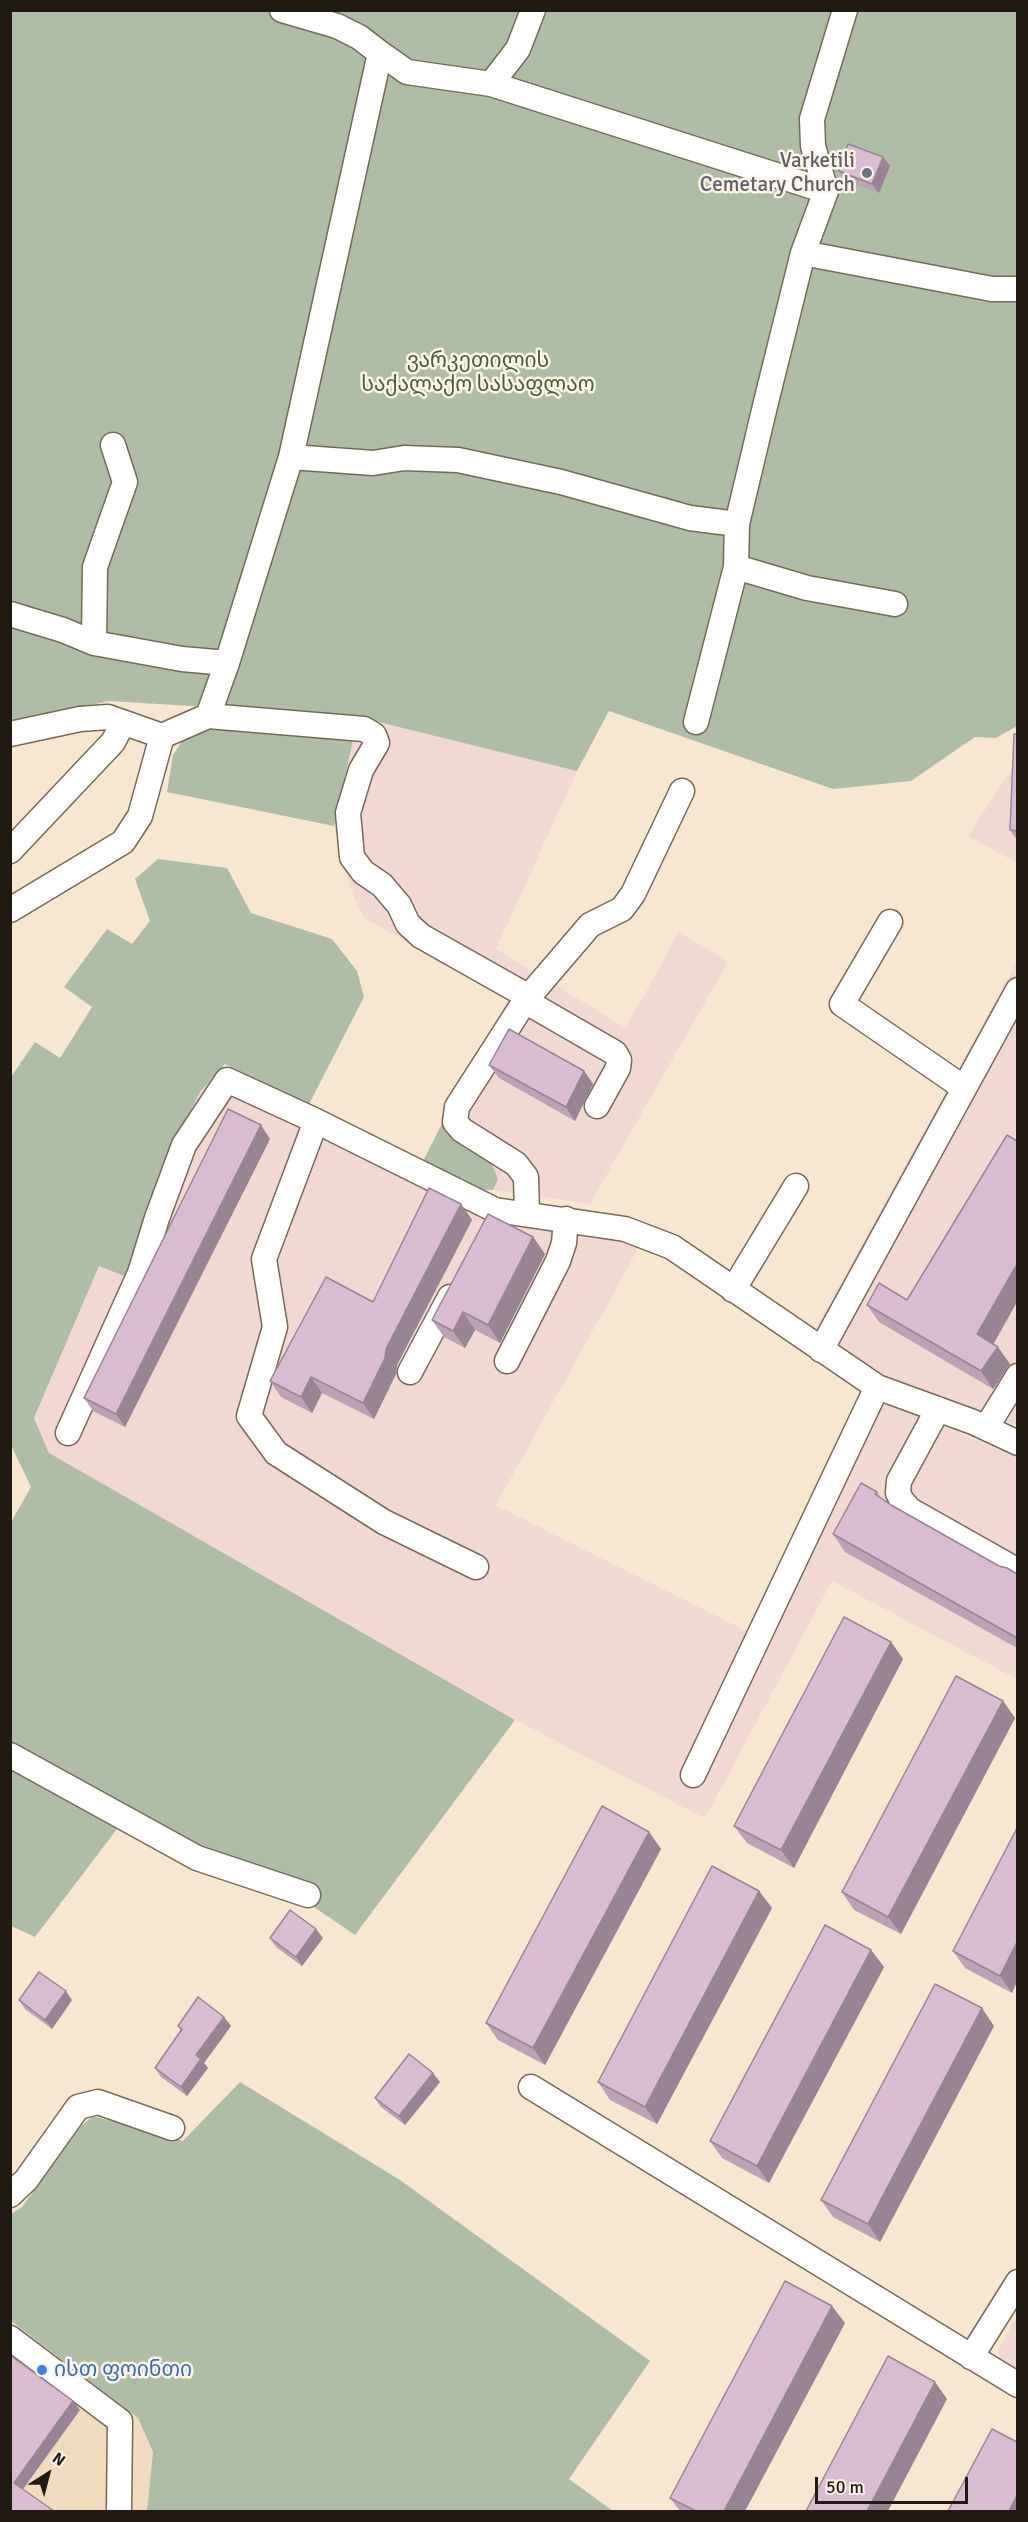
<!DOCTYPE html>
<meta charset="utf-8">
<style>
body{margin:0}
#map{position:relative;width:1028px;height:2522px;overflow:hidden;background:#f7e6d0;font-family:Signika,sans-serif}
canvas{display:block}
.frame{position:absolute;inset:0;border:12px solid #201a12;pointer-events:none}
.north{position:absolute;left:18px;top:2444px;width:60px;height:60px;-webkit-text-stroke:4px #fff4e7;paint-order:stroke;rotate:36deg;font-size:16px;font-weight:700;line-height:24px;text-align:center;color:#201a12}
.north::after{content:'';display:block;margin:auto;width:21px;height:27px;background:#201a12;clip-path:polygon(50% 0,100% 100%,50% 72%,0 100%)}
.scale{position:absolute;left:815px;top:2477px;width:153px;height:27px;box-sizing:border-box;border:3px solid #201a12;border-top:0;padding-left:8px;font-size:18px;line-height:21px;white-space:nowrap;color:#201a12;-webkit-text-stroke:4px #fff4e7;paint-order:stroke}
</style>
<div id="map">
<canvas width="1028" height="2522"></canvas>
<div class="frame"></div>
<div class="north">N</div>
<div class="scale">50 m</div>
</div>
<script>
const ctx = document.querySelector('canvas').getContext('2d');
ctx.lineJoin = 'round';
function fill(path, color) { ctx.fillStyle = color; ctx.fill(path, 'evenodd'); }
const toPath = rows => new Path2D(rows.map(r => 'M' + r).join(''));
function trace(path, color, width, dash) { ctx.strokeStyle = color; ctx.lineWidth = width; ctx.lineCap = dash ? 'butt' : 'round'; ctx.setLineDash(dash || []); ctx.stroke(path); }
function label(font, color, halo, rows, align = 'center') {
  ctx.font = font + ' Signika,"Noto Sans Georgian",sans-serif'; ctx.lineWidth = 5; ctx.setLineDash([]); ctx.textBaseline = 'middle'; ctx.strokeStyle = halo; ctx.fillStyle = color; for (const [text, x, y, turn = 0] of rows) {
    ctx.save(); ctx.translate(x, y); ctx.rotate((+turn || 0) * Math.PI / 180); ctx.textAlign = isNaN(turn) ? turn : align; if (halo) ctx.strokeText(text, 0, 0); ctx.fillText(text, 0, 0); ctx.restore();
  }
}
const built = toPath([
 [10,2321,138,2418,153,2452,147,2511,11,2511]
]);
const industrial = toPath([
 [354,716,577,771,496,949,626,1028,679,932,728,962,590,1204,493,1190,498,1179,446,1116,508,998,363,917,354,897,334,826,353,740],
 [1017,761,1017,863,968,836],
 [1016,963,1018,964,1017,1426,876,1371,816,1328],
 [210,1080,474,1210,593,1233,639,1247,496,1505,748,1632,881,1404,910,1412,1017,1457,1017,1679,832,1581,705,1818,515,1720,49,1453,34,1418,99,1266,129,1278,159,1174,200,1092],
 [1017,2316,1017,2378,1002,2369,998,2350]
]);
const green = toPath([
 [10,11,1017,11,1017,726,996,738,975,737,911,781,833,789,609,711,577,771,354,716,109,701,11,724],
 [208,725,353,740,334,826,167,792,173,755,182,741],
 [158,859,227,868,251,913,332,939,357,971,364,997,309,1104,225,1064,200,1092,159,1174,129,1278,99,1266,34,1418,49,1453,515,1720,355,1935,314,1907,321,1893,198,1848,126,1809,30,1752,11,1744,10,1524,31,1487,10,1443,11,1077,35,1042,60,1058,92,1007,64,987,107,929,132,944,150,921,135,879],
 [446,1116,492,1165,498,1179,493,1190,478,1190,423,1161],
 [11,1762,120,1825,35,1937,11,1926],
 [240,2082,400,2180,650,2361,569,2479,613,2511,147,2511,153,2452,138,2418,11,2321,11,2214,22,2207,80,2127,93,2116,183,2141]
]);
const minor = toPath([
 [282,10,337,26,359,37,380,53],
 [491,84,518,49,533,10],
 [826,191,813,146,812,119,845,10],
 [803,253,992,289,1018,289],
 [291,457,373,463,404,458,458,460,561,482,690,518,737,524],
 [736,567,807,588,895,604],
 [10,614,63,630,94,643,182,659,227,663],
 [94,643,95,567,125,482,113,445],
 [208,716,227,663,291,457,380,53,407,72,491,84,826,191,803,253,766,402,737,524,736,567,696,722],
 [10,734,80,719,108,717,162,736],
 [10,851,113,742,123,723],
 [10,910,123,842,140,816,162,736,208,716,364,729,374,735,377,743,361,770,348,813,352,857,363,872,382,885,399,905,408,924,421,936,522,993,525,1001,457,1107,455,1122,462,1130,516,1164,526,1177,527,1214],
 [890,922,842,1004,964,1088],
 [597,1106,618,1068,619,1060,615,1053,525,1001,590,925,622,909,633,894,682,791],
 [316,1121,264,1259,275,1327,249,1416,276,1453,384,1522,476,1567],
 [733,1290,796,1186],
 [821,1350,1018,990],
 [507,1361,558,1261,564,1243,566,1219],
 [410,1372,450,1297],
 [938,1409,899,1481,898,1493,902,1501,910,1510,1018,1571],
 [986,1428,1018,1376],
 [68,1433,140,1273,157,1218,184,1145,227,1080,316,1121,495,1210,625,1229,672,1247,877,1387,973,1422,1018,1443],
 [10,1755,197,1858,308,1895],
 [693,1775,877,1387],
 [531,2087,1018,2385],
 [10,2195,26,2180,78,2107,98,2102,172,2128],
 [10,2338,120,2421,119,2512],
 [971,2357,1018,2282]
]);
const wall = toPath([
 [883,157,890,166,879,193,845,180,839,171],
 [1017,734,1017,840,1010,830],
 [489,1065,584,1071,593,1084,575,1121,499,1078],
 [270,1139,125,1427,93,1411,84,1398],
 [461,1204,472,1220,397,1365,396,1374,374,1419,322,1393,312,1413,281,1397,270,1381,373,1302],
 [533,1237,545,1254,500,1343,475,1330,465,1348,444,1337,432,1320],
 [907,1300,993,1344,1010,1364,993,1389,879,1322,867,1305],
 [877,1492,882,1499,891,1505,999,1566,1017,1574,1017,1648,845,1552,833,1534],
 [891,1642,903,1659,794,1868,747,1843,734,1826],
 [1003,1701,1015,1718,901,1934,854,1910,842,1892],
 [1017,1828,1012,1993,965,1968,953,1951],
 [649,1832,661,1849,545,2065,498,2040,486,2023],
 [759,1891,772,1908,657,2124,610,2100,598,2082],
 [270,1938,323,1938,302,1966,276,1947],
 [871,1950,884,1967,769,2183,722,2158,710,2141],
 [19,2000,72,2000,52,2029,25,2009],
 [224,2017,231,2026,204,2063,208,2068,187,2096,161,2077,155,2068,181,2031,178,2026],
 [994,2026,880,2242,833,2217,821,2200],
 [440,2082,405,2125,381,2107,375,2098],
 [845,2323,745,2511,680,2511,670,2498]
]);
const shadedWall = toPath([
 [883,157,890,166,879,193,872,184],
 [584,1071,593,1084,575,1121,566,1107],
 [261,1125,270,1139,125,1427,116,1414],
 [461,1204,472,1220,397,1365,396,1374,374,1419,363,1403,386,1349],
 [533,1237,545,1254,500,1343,488,1325],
 [1017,1264,1017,1302,989,1352,977,1334],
 [463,1312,475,1330,465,1348,453,1331],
 [998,1347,1010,1364,993,1389,981,1371],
 [311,1377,322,1393,312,1413,301,1397],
 [891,1642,903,1659,794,1868,781,1850],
 [1003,1701,1015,1718,901,1934,888,1917],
 [649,1832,661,1849,545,2065,533,2048],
 [759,1891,772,1908,657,2124,645,2107],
 [316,1929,323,1938,302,1966,296,1957],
 [1017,1942,1017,1982,1012,1993,1000,1976],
 [871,1950,884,1967,769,2183,757,2166],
 [66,1991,72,2000,52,2029,45,2020],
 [982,2008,994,2026,880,2242,868,2224],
 [224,2017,231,2026,204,2063,208,2068,187,2096,181,2087,196,2055],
 [433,2073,440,2082,405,2125,399,2116],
 [832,2306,845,2323,745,2511,724,2511],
 [935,2382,947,2399,888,2511,867,2511],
 [73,2401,80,2410,21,2492,14,2483],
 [1017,2495,1017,2511,1009,2511]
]);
const building = toPath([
 [848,144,883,157,872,184,839,171,848,144],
 [1014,734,1017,734,1017,831,1010,830,1014,734],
 [509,1029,584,1071,566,1107,489,1065,509,1029],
 [228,1109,261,1125,116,1414,84,1398,228,1109],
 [1007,1135,1017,1141,1017,1264,977,1334,998,1347,981,1371,867,1305,879,1283,907,1300,1007,1135],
 [429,1188,461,1204,386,1349,385,1358,363,1403,311,1377,301,1397,270,1381,326,1277,373,1302,429,1188],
 [488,1214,533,1237,488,1325,463,1312,453,1331,432,1320,488,1214],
 [861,1483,877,1492,875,1494,891,1505,999,1566,1007,1568,1017,1574,1017,1638,833,1534,861,1483],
 [844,1617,891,1642,781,1850,734,1826,844,1617],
 [956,1676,1003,1701,888,1917,842,1892,956,1676],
 [602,1806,649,1832,533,2048,486,2023,602,1806],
 [1017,1828,1017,1942,1000,1976,953,1951,1017,1828],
 [712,1866,759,1891,645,2107,598,2082,712,1866],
 [290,1910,316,1929,296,1957,270,1938,290,1910],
 [825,1925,871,1950,757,2166,710,2141,825,1925],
 [39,1972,66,1991,45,2020,19,2000,39,1972],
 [935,1984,982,2008,868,2224,821,2200,935,1984],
 [198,1997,224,2017,196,2055,201,2059,181,2087,155,2068,182,2029,178,2026,198,1997],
 [409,2054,433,2073,399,2116,375,2098,409,2054],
 [785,2281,832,2306,724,2511,696,2511,670,2498,785,2281],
 [10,2355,73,2401,14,2483,54,2511,10,2511,10,2355],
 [888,2356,935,2382,867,2511,806,2511,888,2356],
 [992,2429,1017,2442,1017,2495,1009,2511,948,2511,992,2429]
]);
const markers = [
 [867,173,6,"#6b7280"],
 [42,2370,6,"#3f7fe0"]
];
const worshipNames = [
 ["Varketili",855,161],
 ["Cemetary Church",855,185]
];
const parkNames = [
 ["ვარკეთილის",478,361],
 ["საქალაქო სასაფლაო",478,385]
];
const shopNames = [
 ["ისთ ფოინთი",54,2370]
];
fill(built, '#f1dbbf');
fill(industrial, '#f2d8d2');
fill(green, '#afbda6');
trace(minor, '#786956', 27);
trace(minor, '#fff', 24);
fill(wall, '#bba2b5');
fill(shadedWall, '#998493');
fill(building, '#dabcd2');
trace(building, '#998493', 1.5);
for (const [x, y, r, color] of markers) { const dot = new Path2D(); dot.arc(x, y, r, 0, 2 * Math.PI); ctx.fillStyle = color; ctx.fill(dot); trace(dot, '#fff4e7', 2); }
label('21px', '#5b616d', '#fff4e7', worshipNames, 'right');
label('21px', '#466033', '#fff4e7', parkNames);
label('21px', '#366cbe', '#fff4e7', shopNames, 'left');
</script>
